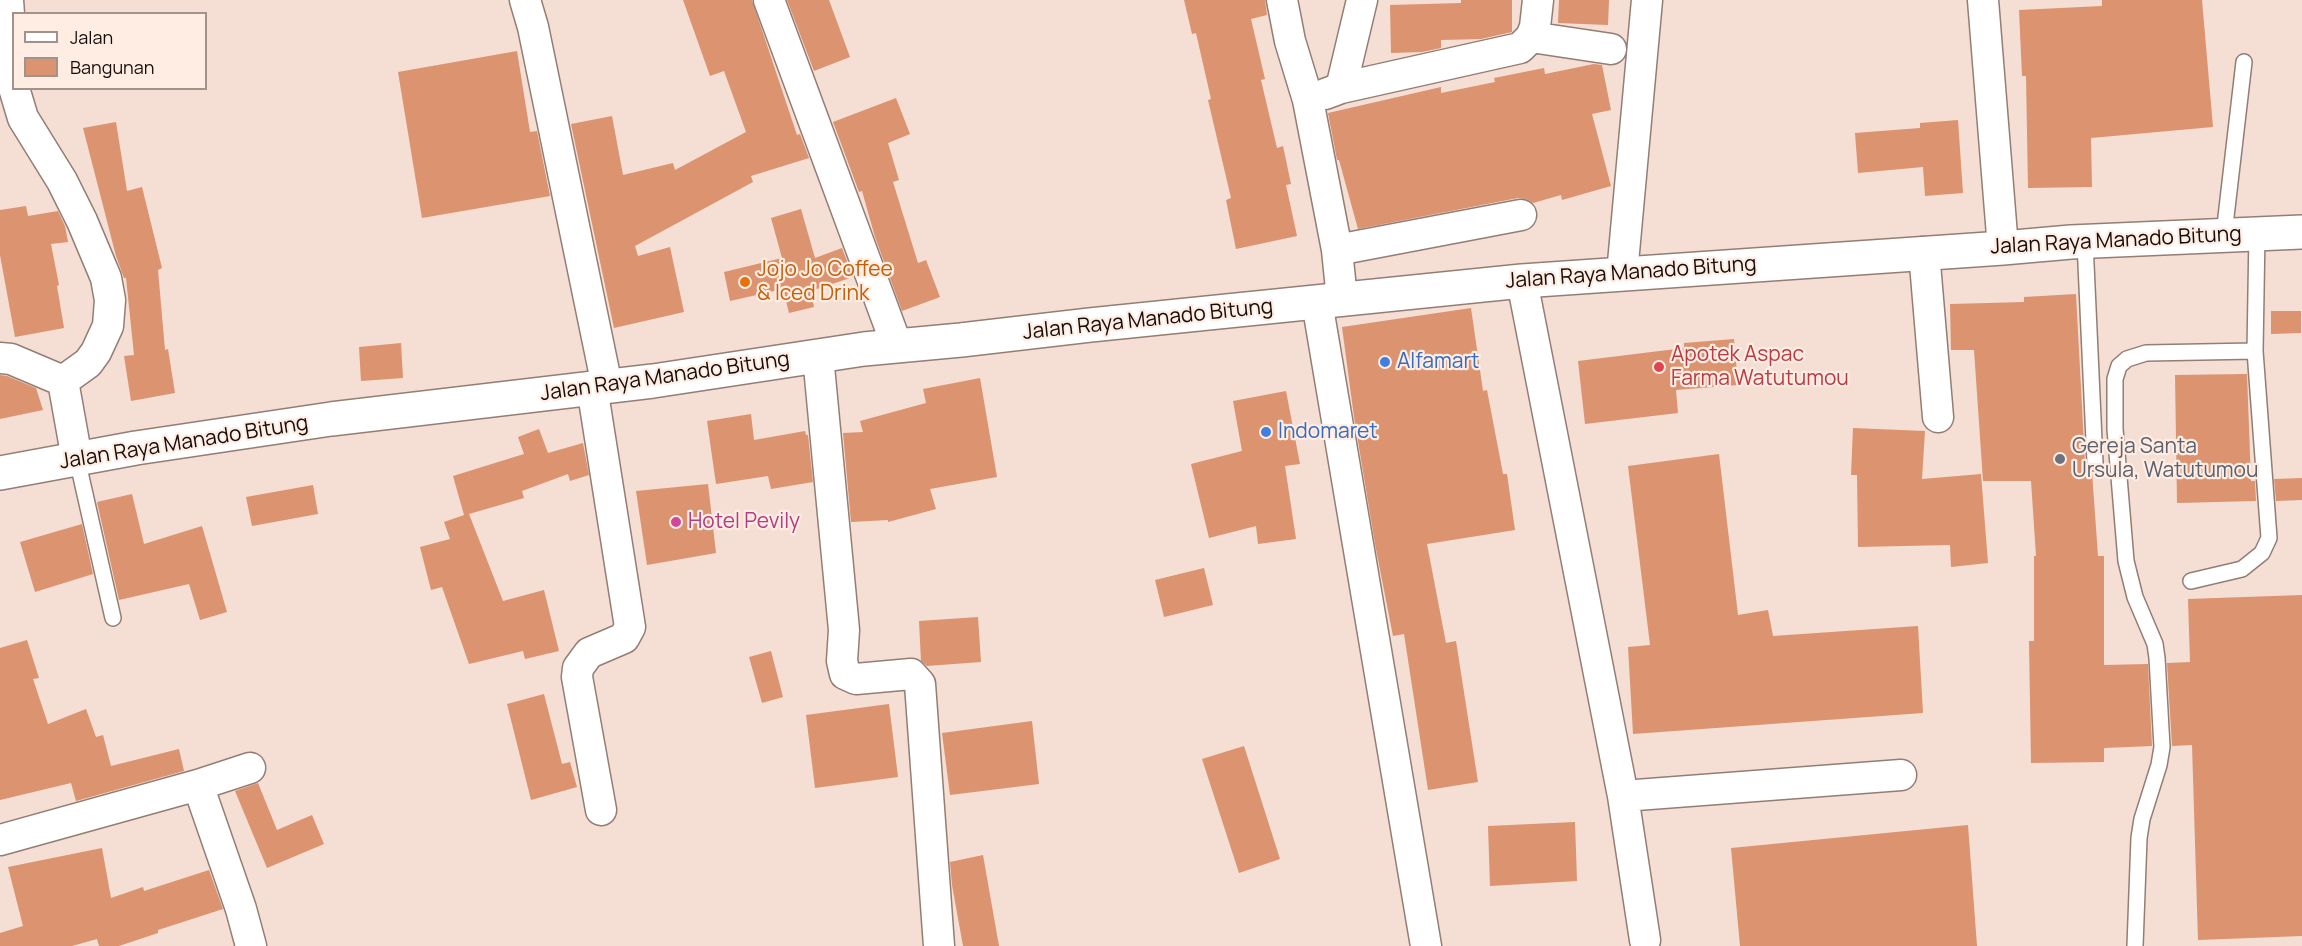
<!DOCTYPE html>
<style>
body{margin:0}
#map{position:relative;width:2302px;height:946px;overflow:hidden;background:#f5ded3;font-family:Manrope,sans-serif}
canvas{display:block}
.legend{position:absolute;left:12px;top:12px;width:195px;height:78px;box-sizing:border-box;background:#ffece3;border:2px solid #a1938c;margin:0;padding:8px 10px;list-style:none;font-size:18px;color:#150e0a}
.legend li{display:flex;align-items:center;gap:12px;height:30px}
.legend b{width:30px;border:2px solid #a1938c}
</style>
<div id="map">
<canvas width="2302" height="946"></canvas>
<ul class="legend">
<li><b style="height:8px;background:#fff"></b>Jalan</li>
<li><b style="height:16px;background:#db9370"></b>Bangunan</li>
</ul>
</div>
<script>
const ctx = document.querySelector('canvas').getContext('2d');
ctx.lineJoin = 'round';
function fill(path, color) { ctx.fillStyle = color; ctx.fill(path, 'evenodd'); }
const toPath = rows => new Path2D(rows.map(r => 'M' + r).join(''));
function trace(path, color, width, dash) { ctx.strokeStyle = color; ctx.lineWidth = width; ctx.lineCap = dash ? 'butt' : 'round'; ctx.setLineDash(dash || []); ctx.stroke(path); }
function label(font, color, halo, rows, align = 'center') {
  ctx.font = font + ' Manrope,sans-serif'; ctx.lineWidth = 4.5; ctx.setLineDash([]); ctx.textBaseline = 'middle'; ctx.strokeStyle = halo; ctx.fillStyle = color; for (const [text, x, y, turn = 0] of rows) {
    ctx.save(); ctx.translate(x, y); ctx.rotate((+turn || 0) * Math.PI / 180); ctx.textAlign = isNaN(turn) ? turn : align; if (halo) ctx.strokeText(text, 0, 0); ctx.fillText(text, 0, 0); ctx.restore();
  }
}
const building = toPath([
 [683,0,752,0,797,135,800,134,809,158,751,176,753,182,635,246,638,256,670,247,684,312,614,328,571,124,612,116,623,175,673,163,675,170,746,132,724,71,710,76],
 [787,0,829,0,850,57,814,71],
 [1184,0,1265,0,1267,15,1251,19,1265,79,1261,80,1277,148,1283,146,1291,184,1286,185,1297,236,1236,249,1226,200,1231,198,1208,100,1211,99,1196,33,1192,34],
 [1461,0,1512,0,1512,32,1481,39,1441,40,1441,48,1422,52,1391,53,1390,5,1461,3],
 [1559,0,1609,0,1608,25,1558,23],
 [2102,0,2202,0,2213,127,2091,138,2092,187,2028,188,2026,76,2022,76,2019,10,2102,6],
 [517,51,530,132,537,131,550,196,422,218,398,72],
 [1594,64,1602,65,1611,110,1592,114,1611,186,1562,200,1561,195,1533,203,1526,199,1518,198,1358,229,1339,160,1337,160,1328,113,1441,87,1441,93,1495,82,1494,78,1544,68,1545,74],
 [896,98,910,134,888,143,899,180,893,182,918,263,926,260,940,297,902,311,875,237,862,191,859,192,833,122],
 [1958,120,1963,193,1925,196,1923,167,1858,173,1855,133,1920,128,1920,123],
 [116,122,127,191,142,187,162,268,158,270,165,350,168,349,175,393,131,401,124,356,134,355,126,278,124,278,116,256,83,128],
 [26,206,28,216,58,211,65,226,68,242,51,244,59,285,57,286,64,328,15,337,0,255,0,210],
 [801,209,815,258,842,248,853,277,811,291,814,307,789,313,783,289,730,301,724,272,782,258,771,218],
 [2076,294,2085,463,2087,469,2092,472,2098,556,2104,556,2104,665,2148,664,2152,746,2104,748,2104,762,2031,763,2029,641,2034,641,2034,556,2036,556,2031,481,1983,481,1974,350,1951,350,1950,304,2024,302,2024,297],
 [1471,308,1483,391,1487,390,1503,474,1507,474,1515,530,1427,544,1446,643,1456,641,1478,782,1428,790,1404,634,1393,636,1375,544,1354,417,1342,327],
 [2271,311,2301,311,2301,333,2271,334],
 [1734,339,1738,385,1676,390,1678,413,1585,424,1578,361,1684,348,1684,343],
 [401,343,403,378,361,381,359,347],
 [2247,374,2251,481,2255,481,2256,501,2177,503,2175,375],
 [0,375,7,376,36,388,43,410,0,419],
 [980,378,997,477,930,489,936,509,888,522,888,520,851,522,843,433,863,432,860,421,926,403,923,389],
 [1286,391,1300,464,1285,466,1296,539,1258,544,1256,526,1209,538,1191,464,1242,451,1233,401],
 [751,414,754,440,805,431,806,435,808,435,813,482,771,489,768,476,716,484,707,421],
 [1853,428,1925,431,1922,479,1981,474,1988,563,1951,567,1950,545,1858,547,1857,475,1851,475],
 [539,429,548,453,583,443,589,475,570,481,568,474,522,491,524,498,469,514,503,601,544,590,559,651,525,659,523,651,469,664,442,587,431,590,420,547,450,539,444,522,464,515,453,476,524,454,518,437],
 [1719,454,1738,615,1768,610,1773,636,1918,626,1923,713,1633,734,1628,647,1650,645,1628,466],
 [2302,478,2302,500,2276,501,2274,479],
 [708,484,716,553,647,565,636,491],
 [313,485,318,514,252,526,246,497],
 [132,494,144,544,202,526,227,612,200,620,189,584,119,600,97,502],
 [82,524,93,574,35,592,20,542],
 [1204,568,1213,605,1164,617,1155,580],
 [2302,595,2302,936,2198,940,2192,745,2172,746,2167,663,2190,662,2188,599],
 [978,617,981,662,927,666,921,661,919,621],
 [27,640,39,678,33,679,48,724,86,709,96,737,103,735,111,766,179,749,184,771,76,801,71,783,0,800,0,648],
 [771,651,783,697,762,703,749,657],
 [544,694,562,764,570,762,577,787,531,800,507,704],
 [889,704,898,777,815,788,806,715],
 [1032,721,1039,784,950,795,942,733],
 [1244,746,1280,859,1239,873,1202,759],
 [258,783,277,830,312,815,324,844,267,868,235,791],
 [1575,822,1577,881,1490,886,1488,826],
 [1968,825,1977,946,1740,946,1731,848],
 [102,848,111,898,143,887,144,891,209,870,223,909,158,930,158,933,119,946,99,946,97,939,72,946,0,946,0,933,23,926,8,867],
 [983,855,999,946,963,946,952,885,950,862]
]);
const service = toPath([
 [2224,234,2244,62],
 [2085,242,2095,463],
 [77,459,113,618],
 [2191,581,2242,569,2262,553,2269,538,2255,351],
 [2135,946,2139,838,2142,819,2159,765,2162,747,2157,658,2155,644,2135,597,2126,561,2115,429,2115,379,2119,366,2127,359,2146,353,2255,351,2257,233]
]);
const minor = toPath([
 [8,0,14,86],
 [525,0,533,27,607,386],
 [769,0,897,346],
 [1282,0,1290,41,1308,100,1337,250,1342,299],
 [1983,0,2003,248],
 [1531,37,1611,49],
 [14,88,23,118,62,181,82,221,106,278,110,300,108,326,96,352,88,363,63,381],
 [1341,88,1520,48,1531,37,1535,27,1538,0],
 [1325,94,1341,88,1362,0],
 [1337,250,1521,215],
 [1924,252,1938,417],
 [1622,274,1647,0],
 [1522,281,1623,796,1645,940],
 [1317,302,1426,946],
 [818,356,844,630,842,661,845,674,856,679,911,674,920,684,939,946],
 [0,358,11,359,63,381,77,459],
 [592,387,630,627,624,638,589,653,578,668,577,677,601,810],
 [198,785,250,768],
 [1623,796,1901,775],
 [0,840,198,785,241,909,251,946]
]);
const trunk = toPath([
 [0,473,136,448,331,419,653,381,864,349,961,340,1090,325,1522,281,2003,248,2071,242,2302,232]
]);
const markers = [
 [745,282,6,"#e8710a"],
 [1385,362,6,"#3f7fe0"],
 [1659,367,6,"#e0444e"],
 [1266,432,6,"#3f7fe0"],
 [2060,459,6,"#6b7280"],
 [676,522,6,"#d1479c"]
];
const streetNames = [
 ["Jalan Raya Manado Bitung",2116,241,-3],
 ["Jalan Raya Manado Bitung",1631,273,-4],
 ["Jalan Raya Manado Bitung",1148,320,-6],
 ["Jalan Raya Manado Bitung",665,377,-8],
 ["Jalan Raya Manado Bitung",184,443,-9]
];
const foodNames = [
 ["Jojo Jo Coffee",757,270],
 ["& Iced Drink",757,294]
];
const healthNames = [
 ["Apotek Aspac",1671,355],
 ["Farma Watutumou",1671,379]
];
const shopNames = [
 ["Alfamart",1397,362],
 ["Indomaret",1278,432]
];
const worshipNames = [
 ["Gereja Santa",2072,447],
 ["Ursula, Watutumou",2072,471]
];
const hotelNames = [
 ["Hotel Pevily",688,522]
];
fill(building, '#db9370');
trace(service, '#937e75', 18);
trace(minor, '#937e75', 33);
trace(trunk, '#937e75', 36);
trace(service, '#fff', 15);
trace(minor, '#fff', 30);
trace(trunk, '#fff', 33);
for (const [x, y, r, color] of markers) { const dot = new Path2D(); dot.arc(x, y, r, 0, 2 * Math.PI); ctx.fillStyle = color; ctx.fill(dot); trace(dot, '#ffece3', 2); }
label('21px', '#150e0a', '#ffece3', streetNames);
label('21px', '#c56008', '#ffece3', foodNames, 'left');
label('21px', '#be3a42', '#ffece3', healthNames, 'left');
label('21px', '#366cbe', '#ffece3', shopNames, 'left');
label('21px', '#5b616d', '#ffece3', worshipNames, 'left');
label('21px', '#b23c85', '#ffece3', hotelNames, 'left');
</script>
